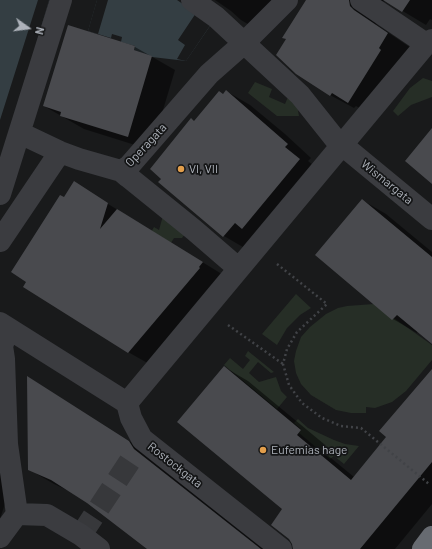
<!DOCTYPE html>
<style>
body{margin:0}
#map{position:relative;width:432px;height:549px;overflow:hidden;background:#191a1b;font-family:Barlow,sans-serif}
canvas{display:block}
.north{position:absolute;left:8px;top:8px;width:40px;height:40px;-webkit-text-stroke:3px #141516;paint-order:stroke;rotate:104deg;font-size:11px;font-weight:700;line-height:16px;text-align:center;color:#adb2ba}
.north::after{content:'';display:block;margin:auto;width:14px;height:18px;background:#adb2ba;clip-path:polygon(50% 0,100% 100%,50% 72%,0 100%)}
</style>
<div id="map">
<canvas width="432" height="549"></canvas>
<div class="north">N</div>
</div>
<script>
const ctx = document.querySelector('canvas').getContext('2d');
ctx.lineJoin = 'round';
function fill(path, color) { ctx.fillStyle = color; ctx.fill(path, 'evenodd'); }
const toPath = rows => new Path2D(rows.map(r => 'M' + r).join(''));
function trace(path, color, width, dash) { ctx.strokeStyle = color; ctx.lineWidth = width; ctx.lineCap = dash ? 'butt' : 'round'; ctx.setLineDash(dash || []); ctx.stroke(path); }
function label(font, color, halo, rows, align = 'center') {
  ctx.font = font + ' Barlow,sans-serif'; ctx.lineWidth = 3.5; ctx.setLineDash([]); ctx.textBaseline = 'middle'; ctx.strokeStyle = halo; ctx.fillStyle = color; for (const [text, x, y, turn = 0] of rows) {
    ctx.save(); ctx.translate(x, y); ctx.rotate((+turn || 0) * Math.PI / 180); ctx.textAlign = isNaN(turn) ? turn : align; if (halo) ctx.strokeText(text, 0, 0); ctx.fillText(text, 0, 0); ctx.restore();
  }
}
const green = toPath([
 [423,78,432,81,432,97,411,105,398,116,393,111,410,88],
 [255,82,272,89,269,97,285,104,288,97,296,100,299,116,277,116,248,93],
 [164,212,187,231,182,238,174,238,169,246,150,234,154,227,159,230],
 [296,294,311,308,300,315,287,328,277,345,262,334],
 [374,304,432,345,432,360,406,391,392,402,375,408,366,407,366,413,351,413,336,410,311,395,301,384,296,373,294,361,296,351,301,337,310,327,326,314,338,308,347,306],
 [248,351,274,372,271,373,258,362,249,373,259,382,276,377,281,391,287,397,277,409,224,365,230,358,243,369,250,360,245,356],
 [298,419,308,428,334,440,345,444,359,446,344,464,334,456,330,459,299,433,301,429,294,423]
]);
const water = toPath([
 [0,0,49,0,0,169],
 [97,0,213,0,210,26,186,61,152,57,134,50,135,46,121,42,122,37,112,34,111,38,88,31]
]);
const pier = toPath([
 [38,0,49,0,0,169,0,120],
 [97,0,108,0,98,34,88,31],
 [177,0,213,0,222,8,186,61,177,59,185,45,178,40,196,13]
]);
const shadow = toPath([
 [215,0,295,0,263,33,241,20,231,11],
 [308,0,432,0,432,20,430,19,426,25,386,1,380,2,373,19,377,25,411,48,372,115,356,106,354,108,330,95,287,39],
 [69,26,135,47,175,70,151,150,84,129,44,106],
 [226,91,250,105,285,134,311,158,308,161,323,173,248,250,224,236,159,182,195,121],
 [74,183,225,276,151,365,128,352,64,198],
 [362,200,386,214,432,252,432,343,418,331,417,333,393,319],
 [0,357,14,476,0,519],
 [224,367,248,381,324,444,320,449,354,477,388,437,432,370,432,504,395,549,294,549,283,509],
 [28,377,153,456,266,549,149,549,87,502,69,491,54,484,30,470]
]);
const building = toPath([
 [306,0,349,0,350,6,354,10,388,33,379,48,381,50,348,103,332,93,330,96,296,74,276,55,286,39,282,38],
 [383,0,410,0,402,12],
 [68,25,135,46,134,50,152,56,128,137,60,116,61,112,43,106],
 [226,90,288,144,285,147,300,159,242,229,235,223,223,237,158,182,161,179,150,169,191,118,194,121,219,91,223,94],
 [432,128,432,184,405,161],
 [74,181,108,203,100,229,117,209,203,262,199,267,200,268,128,353,23,287,26,282,11,272,60,195,64,197],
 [362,199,432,257,432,344,397,315,392,320,315,255],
 [224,366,301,430,297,435,351,480,386,437,379,431,432,369,432,462,360,549,293,549,292,544,289,539,271,525,282,509,177,422],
 [27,376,129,441,134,449,261,549,147,549,87,503,51,480,28,470]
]);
const minorTunnel = toPath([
 [81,535,134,455]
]);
const path = toPath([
 [277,264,327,304,297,332,287,349,283,364,289,385,302,403,322,418,341,426,361,428,429,484],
 [228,325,283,364]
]);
const minor = toPath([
 [192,0,216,17,300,95,335,139,432,219],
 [361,0,426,44],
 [20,133,60,152,79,159,121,171,128,177],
 [0,194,61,0],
 [0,241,60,152],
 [238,268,194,230,121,171,129,166,209,74,243,44,287,0],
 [0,323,127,403,131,418,142,439,281,549],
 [8,329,2,346,4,359,7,444,17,514],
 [127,403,426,44,432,40],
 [0,537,17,514,47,515,81,535,99,549]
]);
const highway = toPath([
 [423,549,432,537]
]);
const markers = [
 [181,169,4,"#e29e4b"],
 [263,450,4,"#e29e4b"]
];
const streetNames = [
 ["Operagata",146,145,-47],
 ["Wismargata",387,182,39],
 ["Rostockgata",175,465,38]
];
const poiNames = [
 ["VI, VII",189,169],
 ["Eufemias hage",271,450]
];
fill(green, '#262e26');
fill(water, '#343e43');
fill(pier, '#191a1b');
fill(shadow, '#0007');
fill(building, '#494a4e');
trace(minorTunnel, '#37383b', 22, [22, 11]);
trace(path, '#414347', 2.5, [2, 3]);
trace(minor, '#3b3c40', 22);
trace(highway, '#676b71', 22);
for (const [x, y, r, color] of markers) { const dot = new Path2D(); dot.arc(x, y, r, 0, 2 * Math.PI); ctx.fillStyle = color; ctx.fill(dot); trace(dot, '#141516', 1.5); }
label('12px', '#adb2ba', '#141516', streetNames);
label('12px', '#adb2ba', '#141516', poiNames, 'left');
</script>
